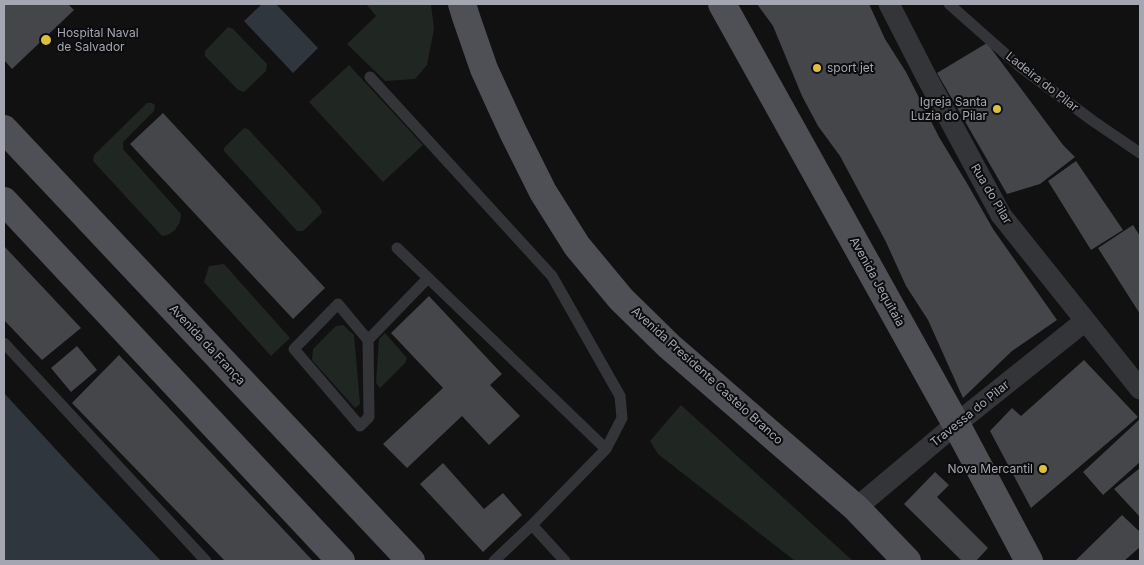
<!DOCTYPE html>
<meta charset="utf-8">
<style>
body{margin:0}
#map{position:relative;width:1144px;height:565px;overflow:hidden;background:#111112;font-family:Inter,sans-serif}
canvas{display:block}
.frame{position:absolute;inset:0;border:5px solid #a4a6b2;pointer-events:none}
</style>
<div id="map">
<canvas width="1144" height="565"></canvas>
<div class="frame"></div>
</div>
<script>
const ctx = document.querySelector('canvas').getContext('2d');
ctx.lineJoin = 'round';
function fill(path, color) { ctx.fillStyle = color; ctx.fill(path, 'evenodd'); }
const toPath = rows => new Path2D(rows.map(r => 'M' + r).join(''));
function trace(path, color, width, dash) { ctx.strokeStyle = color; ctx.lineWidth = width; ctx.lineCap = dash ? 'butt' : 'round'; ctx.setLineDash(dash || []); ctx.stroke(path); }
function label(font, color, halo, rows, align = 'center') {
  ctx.font = font + ' Inter,sans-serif'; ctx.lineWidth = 4; ctx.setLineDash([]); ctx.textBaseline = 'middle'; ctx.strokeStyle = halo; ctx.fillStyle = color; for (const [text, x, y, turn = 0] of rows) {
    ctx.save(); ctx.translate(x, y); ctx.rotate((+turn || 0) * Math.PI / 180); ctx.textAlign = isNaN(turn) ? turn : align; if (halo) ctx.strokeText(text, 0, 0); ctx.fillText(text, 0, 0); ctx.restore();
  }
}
const green = toPath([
 [366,4,431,4,434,29,427,65,415,79,385,81,347,44,376,16],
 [228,27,233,29,267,64,266,71,244,92,238,90,205,56,205,51],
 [349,65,423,145,383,182,309,102],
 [147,103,152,103,155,105,154,111,123,142,123,149,181,214,180,222,175,230,168,235,162,236,93,161,94,155],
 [244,128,248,129,320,207,322,213,303,231,297,231,224,151,224,148],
 [224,264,290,338,271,356,204,282,209,266],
 [343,325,354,335,360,404,355,408,312,360,313,349,336,326],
 [385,333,407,358,405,363,380,388,376,383,379,339],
 [681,405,853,561,795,561,658,454,650,441]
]);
const water = toPath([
 [262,4,276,4,318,48,293,73,244,21],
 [4,393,72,467,161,561,4,561]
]);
const building = toPath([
 [4,4,68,4,74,10,12,69,4,60],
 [757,4,869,4,885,39,906,72,939,137,968,185,993,229,1057,320,1012,351,963,398,928,320,906,286,886,242,840,156,818,126,802,96,773,26],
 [987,43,1063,145,1075,157,1040,184,1007,194,937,73],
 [163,113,325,288,293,319,130,144],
 [1076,161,1123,230,1091,250,1048,181],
 [1133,225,1140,236,1140,314,1098,248],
 [4,246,81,328,42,360,4,320],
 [429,296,502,374,490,385,520,416,489,445,462,416,407,468,383,444,443,388,391,333],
 [77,346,97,370,71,392,51,368],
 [119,355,313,561,225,561,72,403],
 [1084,360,1138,417,1031,508,990,431,1012,408,1021,416],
 [1140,419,1140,462,1103,495,1083,472],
 [443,463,484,509,503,493,522,515,483,552,420,484],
 [1140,468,1140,517,1114,489],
 [935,472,949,485,937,497,988,548,976,561,962,561,904,504],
 [1122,515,1140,532,1140,547,1124,561,1075,561]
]);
const service = toPath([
 [949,4,1018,65,1093,121,1140,153],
 [370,77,552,276,620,396,622,418,606,449,532,525,494,561],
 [397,248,606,449],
 [338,304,368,340,369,417,360,426,294,349,338,304],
 [368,340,428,278],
 [4,343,206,561],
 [532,525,565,561]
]);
const minor = toPath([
 [889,4,927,78,1001,215,1140,389],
 [856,508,956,424,1085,321]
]);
const primary = toPath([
 [462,4,466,17,484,69,513,132,543,192,577,246,621,299,669,346,856,508,907,561],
 [722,4,956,424,1029,561],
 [4,129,411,561],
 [4,201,341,561]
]);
const markers = [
 [46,40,6,"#debf3d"],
 [817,68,5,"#debf3d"],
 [997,109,5,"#debf3d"],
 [1043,469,5,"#debf3d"]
];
const poiNames = [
 ["Hospital Naval",57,33],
 ["de Salvador",57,47],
 ["sport jet",827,68],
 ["Igreja Santa",987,102,"right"],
 ["Luzia do Pilar",987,116,"right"],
 ["Nova Mercantil",1033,469,"right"]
];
const streetNames = [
 ["Ladeira do Pilar",1042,82,38],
 ["Rua do Pilar",991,194,59],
 ["Avenida Jequitaia",877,282,61],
 ["Avenida da França",207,345,47],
 ["Avenida Presidente Castelo Branco",707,376,42],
 ["Travessa do Pilar",970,414,-39]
];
fill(green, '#202621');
fill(water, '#30363d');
fill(building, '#45464a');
trace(service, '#343539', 11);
trace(minor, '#343539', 21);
trace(primary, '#4f4f56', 28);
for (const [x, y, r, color] of markers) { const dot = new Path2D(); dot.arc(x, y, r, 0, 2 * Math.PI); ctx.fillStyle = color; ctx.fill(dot); trace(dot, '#0c0c0d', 2); }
label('12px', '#a4a6b2', '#0c0c0d', poiNames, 'left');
label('12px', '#a4a6b2', '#0c0c0d', streetNames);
</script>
